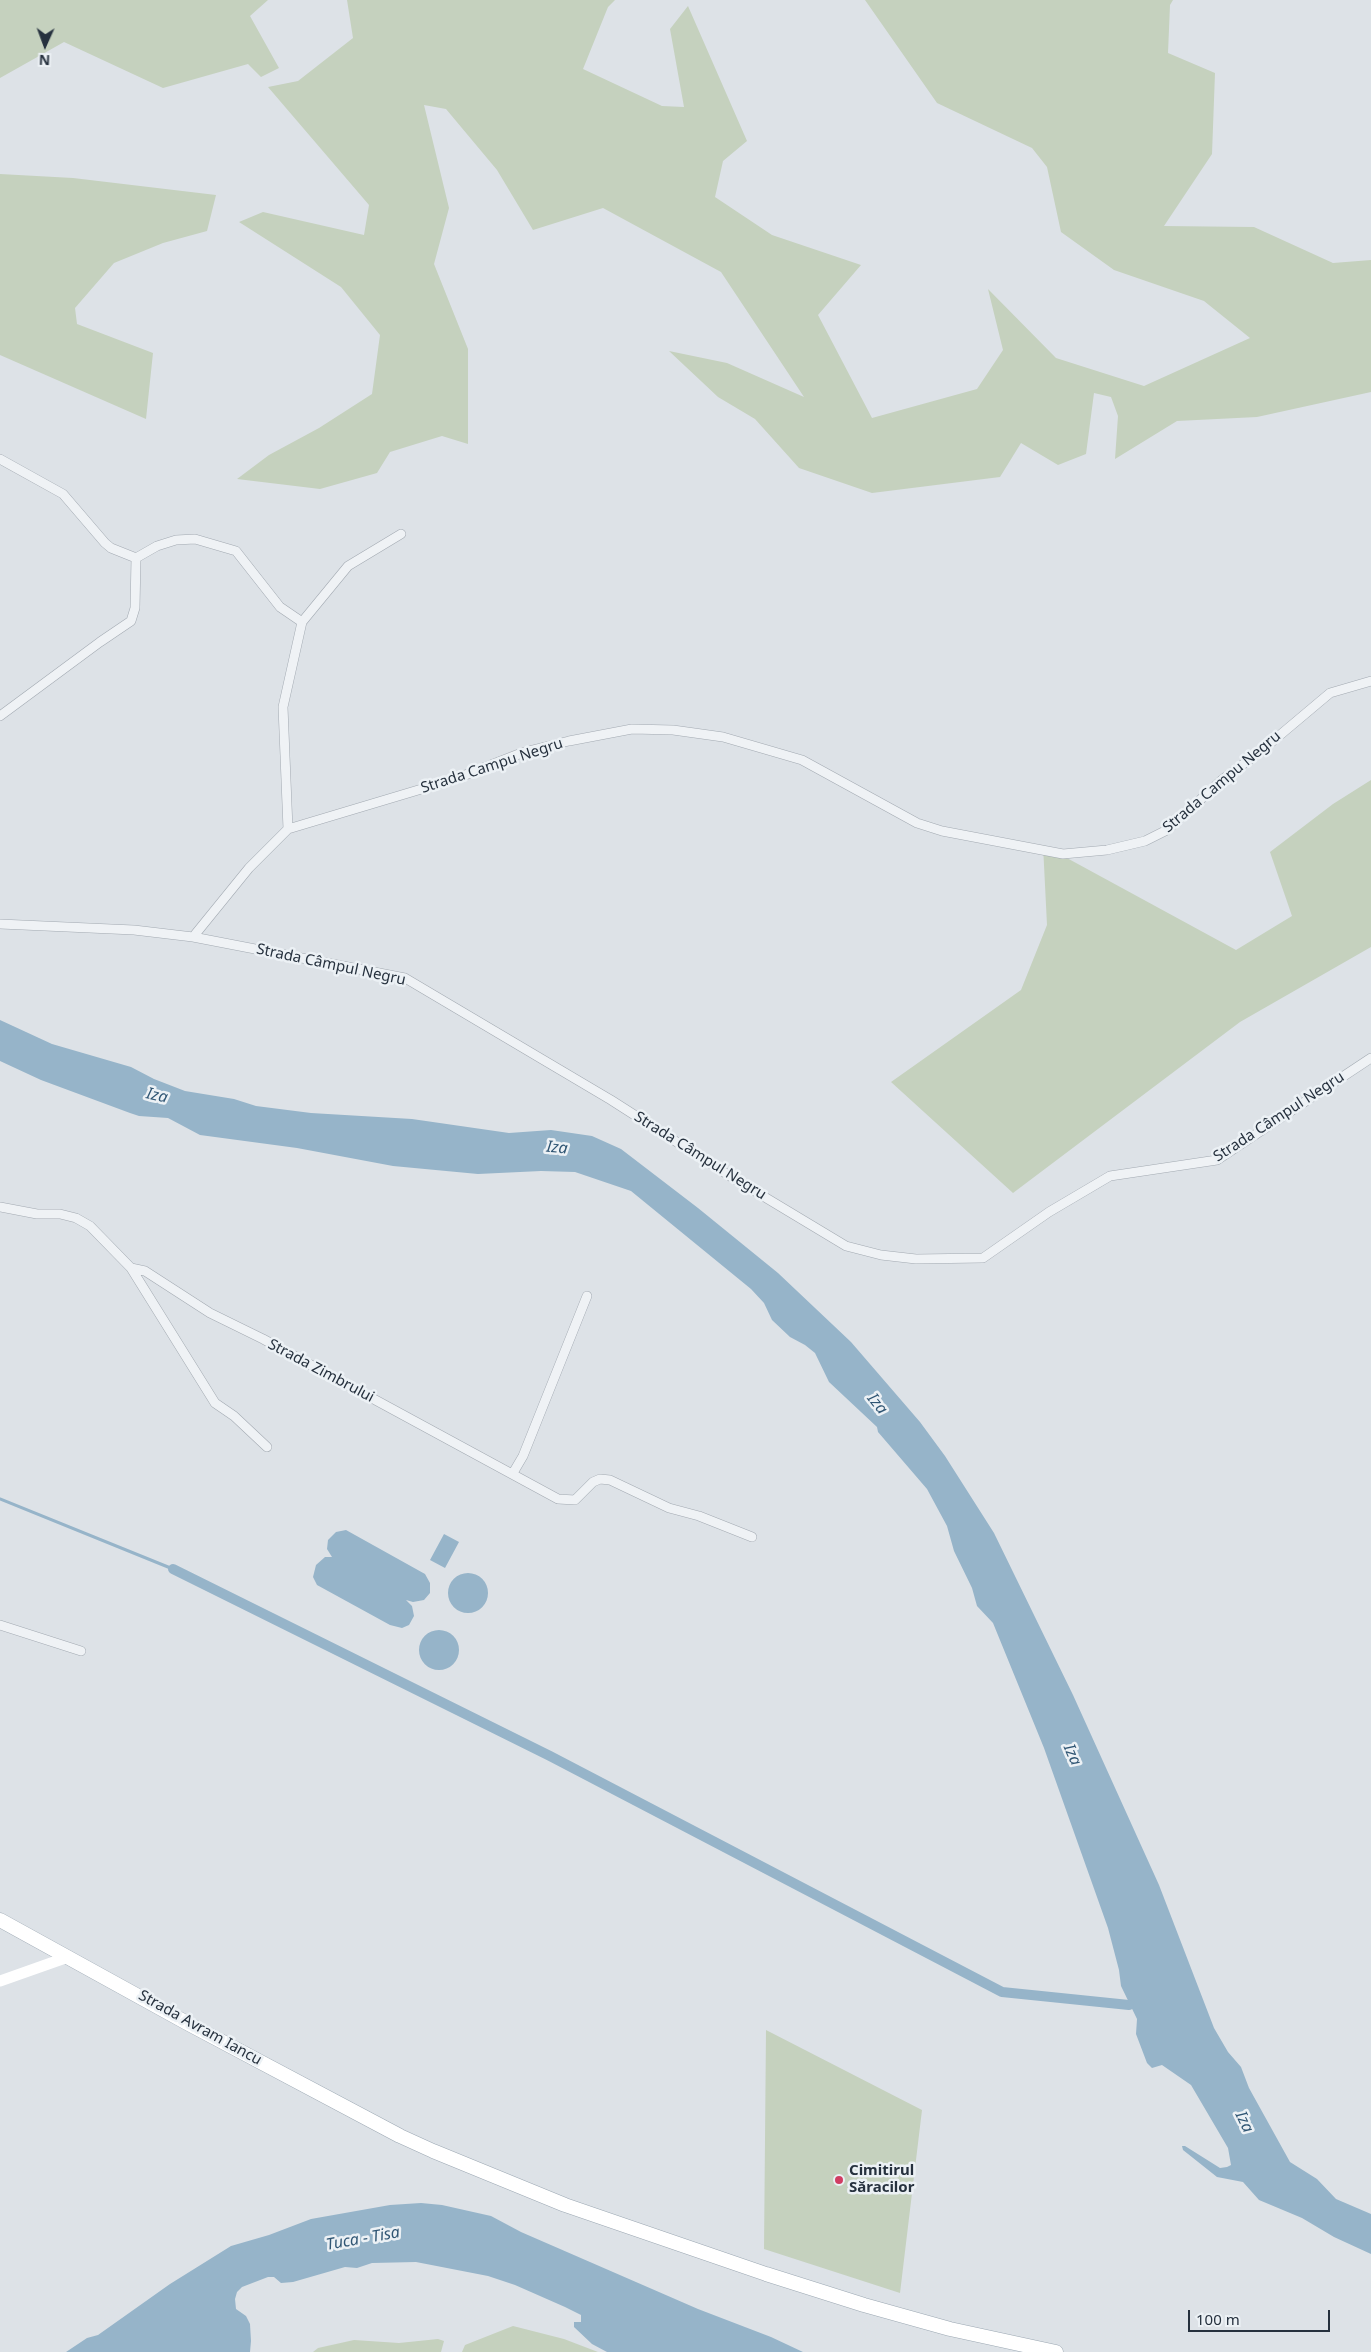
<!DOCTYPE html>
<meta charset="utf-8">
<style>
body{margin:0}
#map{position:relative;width:1371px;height:2352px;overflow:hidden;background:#dde2e7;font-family:"Noto Sans",sans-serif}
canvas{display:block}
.north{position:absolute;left:20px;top:20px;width:50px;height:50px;-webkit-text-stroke:4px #ecf1f5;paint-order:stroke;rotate:182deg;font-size:14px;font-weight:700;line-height:20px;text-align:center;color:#26313e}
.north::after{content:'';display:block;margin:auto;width:18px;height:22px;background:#26313e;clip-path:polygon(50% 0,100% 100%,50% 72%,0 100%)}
.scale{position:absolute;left:1188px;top:2310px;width:142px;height:22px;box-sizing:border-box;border:2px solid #26313e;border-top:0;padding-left:6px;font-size:15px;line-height:18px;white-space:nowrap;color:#26313e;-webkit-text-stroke:4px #ecf1f5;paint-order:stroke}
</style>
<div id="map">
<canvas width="1371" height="2352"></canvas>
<div class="north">N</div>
<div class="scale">100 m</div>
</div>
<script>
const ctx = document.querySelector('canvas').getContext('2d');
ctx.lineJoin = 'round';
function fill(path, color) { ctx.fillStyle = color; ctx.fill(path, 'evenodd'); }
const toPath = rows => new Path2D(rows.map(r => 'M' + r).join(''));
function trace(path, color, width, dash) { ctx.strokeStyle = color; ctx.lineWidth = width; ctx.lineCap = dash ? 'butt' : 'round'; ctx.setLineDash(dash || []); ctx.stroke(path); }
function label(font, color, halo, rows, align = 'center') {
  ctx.font = font + ' "Noto Sans",sans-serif'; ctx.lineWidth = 5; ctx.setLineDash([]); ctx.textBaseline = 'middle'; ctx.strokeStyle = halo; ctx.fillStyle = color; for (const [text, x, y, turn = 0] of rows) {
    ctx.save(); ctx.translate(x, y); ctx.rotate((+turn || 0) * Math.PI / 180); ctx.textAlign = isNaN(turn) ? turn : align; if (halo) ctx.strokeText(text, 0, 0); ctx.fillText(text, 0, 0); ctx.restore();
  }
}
const green = toPath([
 [0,0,268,0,250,16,279,68,261,77,248,64,163,88,64,42,0,78],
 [347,0,615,0,608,7,583,69,662,106,684,107,670,29,688,6,747,141,723,161,715,197,772,235,861,265,818,315,872,418,977,389,1003,350,988,289,1056,358,1144,386,1250,338,1204,301,1114,270,1061,232,1047,167,1032,148,937,103,865,0,1173,0,1170,5,1168,53,1215,73,1212,154,1164,226,1254,227,1333,263,1371,260,1371,392,1257,417,1177,421,1115,459,1118,416,1111,397,1094,393,1086,454,1058,465,1021,443,1000,477,872,493,799,468,755,419,718,397,669,351,727,363,804,397,721,272,603,208,533,230,497,170,446,109,424,105,449,208,434,264,468,349,468,444,442,436,390,452,377,473,320,489,237,479,269,455,319,428,372,394,380,335,341,287,239,222,263,212,364,235,369,205,268,87,298,81,353,38],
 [0,174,73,178,216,195,207,231,163,243,114,263,75,308,77,324,153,353,146,419,0,355],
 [1371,780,1371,947,1240,1022,1013,1193,891,1082,1021,990,1047,925,1043,845,1236,950,1292,916,1270,852,1333,804],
 [766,2030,922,2110,900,2293,764,2249],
 [513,2326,564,2339,598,2352,462,2352,465,2345],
 [438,2339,444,2341,441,2352,313,2352,318,2348,354,2340,399,2343]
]);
const water = toPath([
 [0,1020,52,1044,131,1067,154,1079,185,1091,234,1099,256,1106,311,1113,412,1119,509,1133,551,1130,592,1136,621,1149,698,1208,778,1273,851,1342,920,1422,945,1456,994,1533,1073,1695,1159,1885,1214,2028,1228,2052,1241,2067,1249,2088,1290,2162,1317,2179,1336,2199,1371,2214,1371,2254,1334,2237,1302,2218,1259,2200,1243,2182,1217,2177,1183,2150,1182,2146,1185,2146,1220,2168,1227,2167,1231,2165,1228,2148,1191,2085,1162,2065,1152,2068,1147,2063,1136,2034,1137,2019,1121,1986,1119,1970,1108,1928,1044,1748,993,1623,977,1606,972,1588,954,1551,947,1526,927,1489,878,1432,877,1427,829,1382,815,1353,805,1345,790,1337,772,1320,764,1303,751,1289,631,1191,575,1172,541,1171,478,1174,393,1166,297,1148,200,1135,168,1118,139,1116,130,1113,41,1080,0,1061],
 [346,1530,425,1574,430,1583,430,1593,424,1600,413,1602,406,1600,412,1606,414,1616,409,1625,402,1628,390,1625,317,1585,313,1577,316,1565,325,1557,332,1557,327,1549,328,1540,336,1532],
 [444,1534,459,1542,445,1568,430,1560],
 '448 1593a20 20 0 1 1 40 0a20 20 0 1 1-40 0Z',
 '419 1650a20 20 0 1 1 40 0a20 20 0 1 1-40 0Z',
 [421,2203,442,2205,491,2216,521,2232,698,2309,771,2337,803,2352,607,2352,592,2344,574,2327,574,2322,581,2322,581,2315,565,2307,515,2285,488,2276,416,2262,372,2263,357,2268,345,2267,293,2282,281,2283,274,2277,268,2277,242,2287,237,2292,235,2299,236,2309,246,2316,250,2324,251,2341,250,2352,66,2352,87,2338,98,2335,170,2284,231,2246,269,2235,311,2219,390,2205]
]);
const stream = toPath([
 [0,1499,173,1569]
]);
const canal = toPath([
 [173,1569,550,1756,1002,1992,1129,2005]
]);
const street = toPath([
 [0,459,63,494,105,543,111,548,136,558],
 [0,716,100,642,131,621,135,608,136,558,157,546,176,540,195,539,236,551,280,607,302,622],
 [288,829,455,779,524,752,569,741,632,729,673,730,723,737,802,760,917,823,942,831,1063,854,1107,850,1145,841,1167,830,1223,779,1261,751,1330,693,1371,681],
 [0,924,134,930,193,937,405,978,611,1100,733,1178,846,1246,881,1255,916,1259,983,1258,1049,1212,1110,1176,1217,1160,1371,1058],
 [193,937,249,868,288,829,283,707,302,622,348,566,401,534],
 [0,1207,37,1214,60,1214,76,1218,90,1226,131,1268,215,1403,234,1416,267,1447],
 [131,1268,145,1271,210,1313,263,1339,558,1499,575,1500,593,1482,600,1479,610,1480,669,1508,699,1516,752,1537],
 [513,1473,523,1456,587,1296],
 [0,1625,81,1651]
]);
const secondary = toPath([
 [0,1981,68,1957]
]);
const primary = toPath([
 [0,1920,187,2023,400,2136,433,2151,565,2205,766,2274,864,2305,950,2329,1056,2352]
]);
const markers = [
 [839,2180,5,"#d13d63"]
];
const streetNames = [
 ["Strada Campu Negru",492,766,-18],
 ["Strada Campu Negru",1222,782,-40],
 ["Strada Câmpul Negru",331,965,12],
 ["Strada Câmpul Negru",1279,1117,-33],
 ["Strada Câmpul Negru",700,1156,32],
 ["Strada Zimbrului",321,1371,28],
 ["Strada Avram Iancu",200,2028,29]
];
const poiNames = [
 ["Cimitirul",849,2171],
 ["Săracilor",849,2188]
];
const waterNames = [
 ["Iza",157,1096,13],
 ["Iza",557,1148,6],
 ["Iza",877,1404,52],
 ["Iza",1072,1755,66],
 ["Iza",1244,2122,64],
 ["Тиса - Tisa",363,2239,-10]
];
fill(green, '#c5d1be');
fill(water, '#96b4c9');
trace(stream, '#96b4c9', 3);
trace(canal, '#96b4c9', 10);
trace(street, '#a2a9b1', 10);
trace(primary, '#9ca8b3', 15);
trace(street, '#eff2f5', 9);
trace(secondary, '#fff', 11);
trace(primary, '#fff', 14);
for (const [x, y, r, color] of markers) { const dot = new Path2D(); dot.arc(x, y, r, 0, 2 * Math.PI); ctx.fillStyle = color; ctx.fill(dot); trace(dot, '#ecf1f5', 2); }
label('15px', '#26313e', '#ecf1f5', streetNames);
label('bold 15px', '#26313e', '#ecf1f5', poiNames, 'left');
label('italic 16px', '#2f5573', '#ecf1f5', waterNames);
</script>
